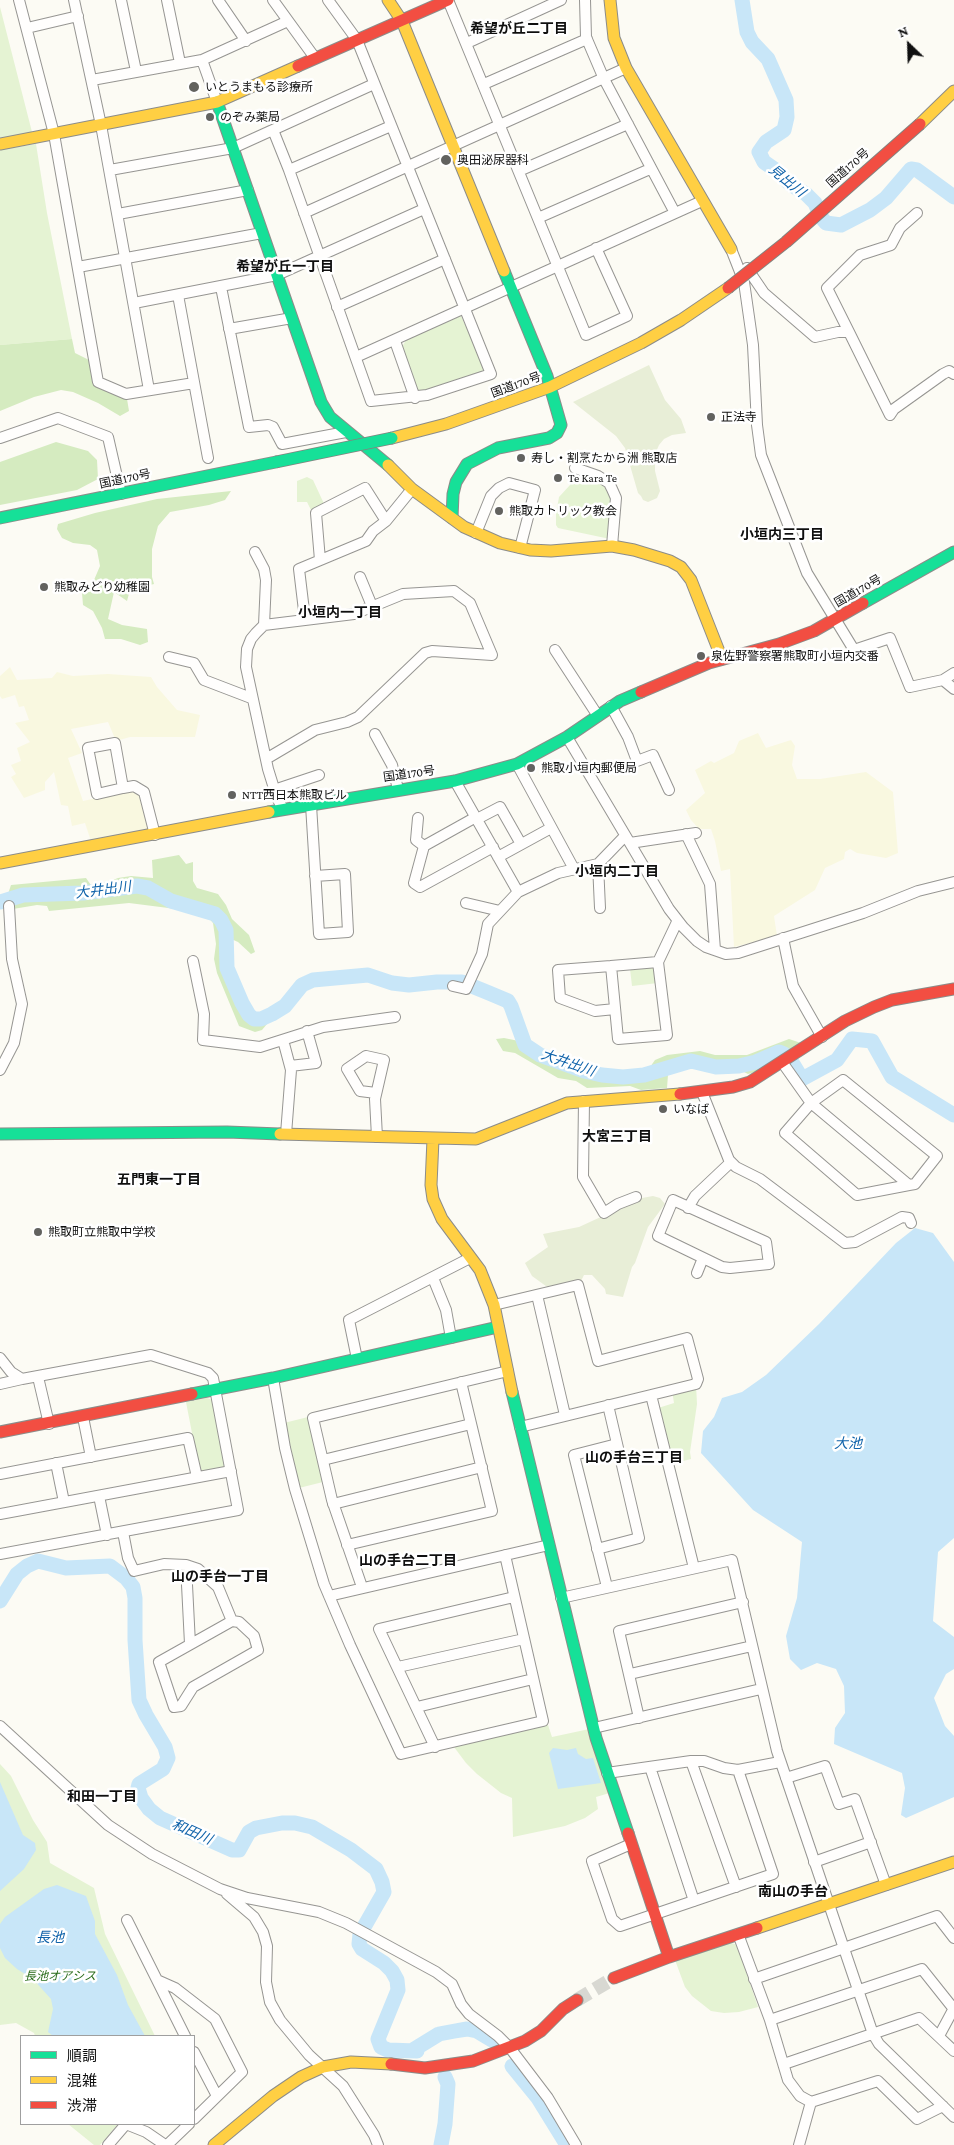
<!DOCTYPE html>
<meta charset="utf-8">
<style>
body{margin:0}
#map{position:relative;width:954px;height:2145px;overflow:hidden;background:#fcfbf4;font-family:"Crimson Pro","Noto Sans JP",serif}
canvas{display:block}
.legend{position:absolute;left:20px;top:2035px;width:175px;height:90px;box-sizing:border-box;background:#fff;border:1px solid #9f9f9f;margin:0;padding:6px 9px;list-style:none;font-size:15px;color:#0f0f0f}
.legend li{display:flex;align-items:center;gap:10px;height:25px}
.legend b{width:25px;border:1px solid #9f9f9f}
.north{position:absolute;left:884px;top:20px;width:50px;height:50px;-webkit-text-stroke:4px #fff;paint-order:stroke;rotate:336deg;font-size:14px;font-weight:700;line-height:20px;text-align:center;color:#0f0f0f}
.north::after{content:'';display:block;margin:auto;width:18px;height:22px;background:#0f0f0f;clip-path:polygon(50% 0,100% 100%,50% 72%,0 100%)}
</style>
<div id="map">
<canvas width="954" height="2145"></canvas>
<ul class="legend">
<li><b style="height:6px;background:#16e098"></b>順調</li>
<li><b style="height:6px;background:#ffcf43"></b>混雑</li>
<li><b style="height:6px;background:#f24e42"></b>渋滞</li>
</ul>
<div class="north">N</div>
</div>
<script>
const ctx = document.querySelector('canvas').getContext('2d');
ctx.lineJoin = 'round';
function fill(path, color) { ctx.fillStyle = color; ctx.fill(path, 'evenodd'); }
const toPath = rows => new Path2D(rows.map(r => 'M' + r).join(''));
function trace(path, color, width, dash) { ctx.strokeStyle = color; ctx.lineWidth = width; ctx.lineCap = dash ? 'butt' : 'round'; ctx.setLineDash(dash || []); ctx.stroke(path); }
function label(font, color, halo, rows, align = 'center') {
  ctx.font = font + ' "Crimson Pro","Noto Sans JP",serif'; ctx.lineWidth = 5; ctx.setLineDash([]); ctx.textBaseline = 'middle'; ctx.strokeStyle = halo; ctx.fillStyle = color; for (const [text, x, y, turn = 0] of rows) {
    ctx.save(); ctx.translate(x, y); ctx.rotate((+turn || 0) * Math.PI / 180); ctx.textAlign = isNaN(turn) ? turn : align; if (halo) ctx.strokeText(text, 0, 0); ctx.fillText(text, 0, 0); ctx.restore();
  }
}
const farmland = toPath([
 [10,667,17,680,52,678,57,672,73,676,108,674,151,677,157,687,177,710,200,715,195,737,130,737,116,741,108,722,71,729,82,753,68,758,83,801,134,790,141,795,148,825,145,832,91,841,85,823,72,826,68,806,61,805,54,772,45,782,45,790,24,798,11,777,16,774,11,765,21,761,17,748,30,742,15,723,29,720,24,706,19,707,15,695,2,699,0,696,0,676],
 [758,733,766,748,791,740,795,746,792,765,797,779,820,779,866,772,893,792,898,853,886,858,857,853,850,849,845,852,844,859,825,868,815,890,774,916,777,936,734,947,730,869,721,871,715,841,711,829,699,829,691,820,686,810,705,793,695,770,711,761,714,763,734,753,739,741]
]);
const green = toPath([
 [0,7,32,132,0,138],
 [36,144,47,213,72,339,0,345,0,150],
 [461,316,485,368,481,374,422,393,417,389,402,347,406,340],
 [576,470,606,484,613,497,610,539,558,528,556,525,556,514,559,497,570,485],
 [307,477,313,480,326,508,313,514,307,502,297,502,297,481],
 [652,967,656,971,658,983,632,986,630,969],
 [696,1384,697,1404,690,1452,691,1459,668,1465,655,1409,674,1403,672,1390],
 [207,1398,216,1401,231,1471,197,1477,188,1438,192,1433,186,1402],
 [308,1417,327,1481,295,1489,280,1424],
 [543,1721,548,1725,552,1737,594,1728,613,1792,596,1797,598,1809,585,1818,565,1826,513,1837,512,1798,501,1793,477,1774,466,1763,451,1743],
 [0,1764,11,1776,33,1820,47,1842,50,1863,94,1888,105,1934,155,2036,35,2036,34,2033,16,2023,0,2025],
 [731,1943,735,1944,738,1948,758,2007,739,2012,724,2013,711,2011,692,1996,685,1987,675,1960],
 [68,2124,118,2124,100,2145,94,2145]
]);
const forest = toPath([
 [72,339,75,353,91,361,93,383,127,399,129,411,120,416,98,403,73,392,61,390,34,397,0,411,0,345],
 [56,442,88,451,97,460,98,479,77,490,0,505,0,462],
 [231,491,225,500,209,505,170,512,158,526,152,549,152,577,154,584,130,590,127,601,114,592,108,619,122,625,147,629,148,642,140,645,121,639,105,639,102,628,93,611,83,605,82,593,94,580,100,566,97,550,90,545,73,543,62,538,57,529,58,524,95,513,157,499],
 [179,855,186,864,193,862,193,881,197,888,218,894,226,905,232,919,249,935,255,952,251,954,238,942,229,938,224,939,225,959,228,976,248,1016,254,1021,262,1021,271,1017,272,1018,262,1030,255,1032,239,1026,217,973,214,959,216,944,213,923,207,916,192,911,129,903,49,911,47,906,37,905,13,909,9,906,8,894,11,885,86,878,93,888,118,878,131,876,153,878,152,860],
 [504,1038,519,1041,525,1048,540,1058,578,1071,595,1076,625,1079,643,1077,655,1060,667,1055,700,1051,715,1055,747,1055,789,1039,804,1044,758,1071,748,1074,742,1071,726,1073,688,1064,685,1068,668,1075,667,1088,641,1090,630,1086,587,1088,576,1081,558,1078,515,1053,503,1051,496,1039]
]);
const cemetery = toPath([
 [649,365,665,400,681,419,686,433,672,435,664,439,659,445,655,454,655,471,660,491,657,498,648,502,643,500,641,496,638,493,625,448,616,436,573,402],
 [653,1196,660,1198,665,1204,648,1227,635,1263,632,1267,623,1297,606,1294,605,1289,592,1275,584,1275,581,1281,550,1289,532,1276,525,1263,548,1247,543,1234,579,1227,642,1198]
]);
const water = toPath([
 [915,1228,933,1233,954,1262,954,1538,938,1552,933,1621,954,1637,954,1669,946,1674,934,1698,945,1726,954,1736,954,1797,906,1818,901,1815,905,1788,902,1773,834,1744,835,1728,845,1713,844,1686,836,1669,817,1663,801,1670,790,1659,786,1636,797,1598,802,1542,753,1510,701,1453,703,1431,714,1417,722,1398,742,1392,766,1375,819,1324,896,1243],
 [553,1748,567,1750,576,1748,578,1754,586,1759,593,1758,601,1783,558,1789,549,1753],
 [0,1782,23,1835,35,1843,36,1850,24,1869,0,1891],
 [57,1885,86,1896,95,1921,95,1934,117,1975,128,2005,145,2036,53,2036,48,2032,53,2009,51,1999,33,1979,17,1969,5,1958,0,1948,0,1924,5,1917,44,1889]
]);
const river = toPath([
 [742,0,747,32,752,42,768,59,786,100,787,117,784,130,766,142,759,152,764,162,777,171,790,184,806,194,815,203,821,217,826,223,841,225,870,210,886,198,911,169,917,170,954,197],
 [0,902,23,895,83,893,137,886,148,888,171,901,215,914,221,920,226,930,227,968,242,1003,249,1015,254,1019,261,1019,272,1014,285,1006,302,985,313,980,368,975,392,983,409,985,437,982,462,982,489,993,508,1001,511,1006,525,1045,540,1055,584,1071,602,1075,623,1077,644,1075,691,1061,716,1067,739,1066,756,1062,779,1052,784,1054],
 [791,1061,802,1079,837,1060,852,1039,872,1041,892,1077,954,1115],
 [0,1601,17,1574,27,1566,38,1561,66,1568,110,1566,126,1578,133,1587,135,1598,135,1640,139,1700,146,1715,165,1747,168,1758,163,1769,139,1784,138,1788,141,1798,149,1809,160,1818,232,1850,239,1850,249,1832,256,1828,282,1823,295,1823,312,1827,351,1850,376,1869,382,1882,384,1892,360,1934,359,1944,362,1949,384,1963,392,1971,397,1980,398,1990,378,2039,381,2047,388,2050,417,2051],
 [413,2050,439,2034,455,2031,467,2029,477,2031,492,2040],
 [512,2066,538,2098,567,2145],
 [441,2145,445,2124,448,2084,445,2077]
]);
const secondaryTunnel = toPath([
 [577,2000,614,1978]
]);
const street = toPath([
 [19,0,54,134,98,382,126,394,194,383],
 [74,0,101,125,149,390],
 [121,0,136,71],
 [167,0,180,63],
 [218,0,246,41],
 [273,0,315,58],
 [448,0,586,335,627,316,596,248],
 [585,0,586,37,604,79,675,213],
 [27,28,78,16],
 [467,43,561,0],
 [202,60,217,102],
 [92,80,202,60,288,21],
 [484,84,587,39],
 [273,130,289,170,371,401,427,395,491,374,357,40,328,0],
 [110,170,233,148,374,84],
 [289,170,391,126],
 [519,171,628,124],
 [304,213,626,68],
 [118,214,248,190],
 [538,218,650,169],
 [731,249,744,282,753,345,757,425,761,455,807,573,854,650,890,638,910,687,943,680,954,673],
 [78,267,262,233],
 [747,268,764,293,815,337,838,332,849,332,890,415],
 [221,287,249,427,268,425,273,427,282,444,346,432],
 [178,295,208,458],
 [134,303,277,275,424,209],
 [337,307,445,259],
 [229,329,292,318],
 [849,332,827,288,860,255,891,245,900,228,917,213],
 [395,341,415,398],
 [356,357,702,201],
 [890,415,894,409,943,374,949,371,954,374],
 [0,438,58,418,108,437,121,494],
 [575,468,598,476,609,483,612,489,616,498,612,546],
 [476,533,491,496,499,488,509,483,535,490,520,548],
 [255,552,264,569,266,580,264,625],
 [320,560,316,513,365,488,386,521],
 [360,577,372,606],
 [305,619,299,569,366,541,373,531,386,521,412,489],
 [555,650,598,716],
 [169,657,194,663,204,680,251,698],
 [943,680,954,689],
 [611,706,628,737,637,761,653,755,669,790],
 [375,734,392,765,398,789],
 [567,737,669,909,683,927,697,941,706,947,726,954,738,953,863,913,918,891,954,882],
 [266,759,315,730,347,722,358,717,425,653,432,651,492,655,470,603,454,591,403,594,354,614,264,625,256,633,251,639,247,649,246,667,268,769,277,798,283,809],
 [517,764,574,869],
 [455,781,518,892],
 [123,788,115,743,88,748,97,794,123,788,134,786,144,792,155,835],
 [274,790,319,775],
 [311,805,319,934,348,932,345,874,315,876],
 [476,817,424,846,414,883,420,887,493,847],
 [418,818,416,840,424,846],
 [477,819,500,807,521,844],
 [686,834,710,884,715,950],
 [630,843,696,833],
 [498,857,551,828],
 [598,864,600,908],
 [466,903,500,911],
 [783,938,793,986,822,1037],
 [193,961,204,1014,203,1040,260,1047,323,1027,395,1017],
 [658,962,611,966,618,1039,667,1035,658,962,677,922],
 [611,966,558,970,560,998,595,1011,615,1009],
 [453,986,466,989,482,954,488,924,518,892,558,873,598,864,625,836],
 [283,1040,291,1070,286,1134],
 [782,1062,811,1103,785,1133,857,1195,909,1185],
 [290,1066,316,1063,307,1031],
 [0,1070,14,1043,22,1004,12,959,9,906],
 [843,1080,937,1156,915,1184,909,1185,811,1103,843,1080],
 [702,1092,729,1160,736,1167,760,1179,845,1243,855,1242,902,1217,909,1218,911,1223],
 [376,1093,360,1091,347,1069,366,1056,384,1060,375,1099,377,1137],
 [584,1101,583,1177,604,1213,618,1204,636,1197],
 [673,1200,766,1242,769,1264,730,1268,722,1267,658,1236,673,1200],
 [688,1208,695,1196,731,1162],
 [697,1273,703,1258],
 [433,1278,446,1310,451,1338],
 [537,1295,565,1415],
 [494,1305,578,1285,598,1361,687,1338,698,1379,696,1384,520,1427],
 [0,1358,11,1372,22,1379,151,1355,208,1373,213,1378,238,1510,0,1554],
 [357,1359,349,1320,470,1258],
 [38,1377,49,1424],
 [273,1378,285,1448,295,1489,324,1584,350,1645,401,1754,543,1721,505,1555],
 [0,1384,22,1379],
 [651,1395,694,1568],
 [83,1417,91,1457],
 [323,1460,471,1424],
 [56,1463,64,1502],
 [0,1474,188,1438,197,1477],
 [99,1496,107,1535],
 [333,1504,482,1467],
 [0,1514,231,1471],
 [123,1532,128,1558,134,1571,164,1564,186,1565,198,1569,218,1587,232,1621],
 [347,1545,492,1511,461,1382],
 [597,1549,639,1538,608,1405],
 [186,1565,190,1644],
 [362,1587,332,1500,313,1418,508,1371],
 [607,1587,574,1455,617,1444],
 [329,1596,549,1545],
 [561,1598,732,1560,777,1751,873,2034,879,2044,954,2117],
 [232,1621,239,1622,254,1636,258,1650,193,1687,181,1706,174,1707,159,1662,232,1621],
 [398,1667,524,1639],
 [630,1674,752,1646],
 [417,1707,533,1679],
 [639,1718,619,1631,743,1602],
 [0,1726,108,1825,152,1854,220,1889,247,1898,319,1912,346,1923,436,1972,452,1984,461,2004,469,2014,498,2036,510,2048,548,2098,576,2145],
 [594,1728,761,1689],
 [435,1747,379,1629,514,1597],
 [691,1761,736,1887],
 [650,1767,694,1901],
 [607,1773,691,1761,704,1761,724,1768,738,1770,780,1762],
 [786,1778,825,1766,839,1804,855,1799,886,1885],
 [631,1844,592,1861,612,1919,620,1926,773,1874,738,1770],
 [814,1862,871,1842],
 [227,1894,254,1917,263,1932,267,1946,266,1982,270,2002,280,2020,309,2055,343,2086,374,2135,378,2145],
 [127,1920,185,2036],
 [738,1934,770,2020,788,2080,800,2096,811,2102,878,2081,917,2119,943,2106],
 [754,1979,937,1916,954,1938],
 [157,1980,175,1988,215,2019,242,2072,194,2119],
 [770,2020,922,1969,953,2008],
 [939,2036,954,2008],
 [194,2052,217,2096],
 [784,2064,919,2018,954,2051],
 [108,2145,126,2124,146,2132,165,2145],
 [167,2145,189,2124],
 [799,2145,811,2102]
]);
const fast = toPath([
 [217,102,321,402,330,417,388,465],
 [0,518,276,462],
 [452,518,453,494,456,482,467,464,498,448,549,438,557,433,561,425,547,376,504,271],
 [863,603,954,552],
 [269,812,455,781,517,764,567,737,620,701,641,692],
 [0,1134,227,1132,280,1134],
 [512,1392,596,1738,628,1833],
 [192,1394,273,1378,498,1327]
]);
const slow = toPath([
 [388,0,402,21,504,271],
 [610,0,614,38,626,68,731,249],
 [920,124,954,91],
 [0,144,217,102,298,66],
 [392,438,446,424,550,387,641,343,681,320,728,288],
 [388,465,412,489,464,527,500,543,530,550,551,551,612,546,634,550,670,561,681,567,691,580,722,659],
 [0,863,269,812],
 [280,1134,476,1139,567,1103,680,1094],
 [433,1139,431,1185,433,1199,442,1219,480,1270,494,1305,512,1392],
 [757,1928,954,1862],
 [214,2145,273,2096,301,2077,323,2067,351,2062,391,2064]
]);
const jam = toPath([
 [298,66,448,0],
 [641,692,709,663,779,644,814,631,863,603],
 [680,1094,733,1087,750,1082,845,1021,874,1007,892,1000,954,989],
 [0,1432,192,1394],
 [628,1833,669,1957],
 [614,1978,669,1957,757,1928],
 [391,2064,425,2068,473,2061,525,2041,541,2031,563,2009,577,2000]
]);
const fastBridge = toPath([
 [276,462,392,438]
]);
const jamBridge = toPath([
 [728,288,786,242,920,124]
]);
const markers = [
 [194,87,6,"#62625f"],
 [210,117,5,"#62625f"],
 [446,160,6,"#62625f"],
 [711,417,5,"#62625f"],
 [521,458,5,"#62625f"],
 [558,478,5,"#62625f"],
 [499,511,5,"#62625f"],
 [44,587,5,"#62625f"],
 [701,656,5,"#62625f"],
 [531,768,5,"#62625f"],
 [232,795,5,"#62625f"],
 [663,1109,5,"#62625f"],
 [38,1232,5,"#62625f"]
];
const poiNames = [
 ["いとうまもる診療所",205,87],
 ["のぞみ薬局",220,117],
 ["奥田泌尿器科",457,160],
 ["正法寺",721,417],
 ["寿し・割烹たから洲 熊取店",531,458],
 ["Te Kara Te",568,478],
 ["熊取カトリック教会",509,511],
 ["熊取みどり幼稚園",54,587],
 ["泉佐野警察署熊取町小垣内交番",711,656],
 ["熊取小垣内郵便局",541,768],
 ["NTT西日本熊取ビル",242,795],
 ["いなば",673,1109],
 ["熊取町立熊取中学校",48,1232]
];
const streetNames = [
 ["国道170号",848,168,-41],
 ["国道170号",516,385,-20],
 ["国道170号",125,479,-12],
 ["国道170号",858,591,-30],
 ["国道170号",409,774,-8]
];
const parkNames = [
 ["長池オアシス",60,1976]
];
const neighbourhoodNames = [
 ["希望が丘二丁目",519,29],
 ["希望が丘一丁目",285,267],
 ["小垣内三丁目",782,535],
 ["小垣内一丁目",340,613],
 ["小垣内二丁目",617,872],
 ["大宮三丁目",617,1137],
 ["五門東一丁目",159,1180],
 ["山の手台三丁目",634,1458],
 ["山の手台二丁目",408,1561],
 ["山の手台一丁目",220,1577],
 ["和田一丁目",102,1797],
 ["南山の手台",793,1892]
];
const waterNames = [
 ["見出川",787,181,39],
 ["大井出川",103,890,-7],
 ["大井出川",568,1063,19],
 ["大池",848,1444],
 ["和田川",192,1832,24],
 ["長池",50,1938]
];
fill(farmland, '#f9f8e0');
fill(green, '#e5f3d3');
fill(forest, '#d5ebc0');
fill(cemetery, '#e8eed7');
fill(water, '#c8e6f8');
trace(river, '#c8e6f8', 15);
trace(secondaryTunnel, '#d8d8d2', 14, [14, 7]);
trace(street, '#969592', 12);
trace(fast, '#8c8c89', 13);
trace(slow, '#8c8c89', 13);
trace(jam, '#8c8c89', 13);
trace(street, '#fffefd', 10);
trace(fast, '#16e098', 11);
trace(slow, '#ffcf43', 11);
trace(jam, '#f24e42', 11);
trace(fastBridge, '#83837f', 13, []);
trace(jamBridge, '#83837f', 13, []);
trace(fastBridge, '#16e098', 11);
trace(jamBridge, '#f24e42', 11);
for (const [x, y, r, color] of markers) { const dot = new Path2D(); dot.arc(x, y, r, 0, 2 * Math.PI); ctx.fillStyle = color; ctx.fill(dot); trace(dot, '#fff', 2); }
label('12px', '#0f0f0f', '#fff', poiNames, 'left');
label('12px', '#0f0f0f', '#fff', streetNames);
label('italic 12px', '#296c1a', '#fff', parkNames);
label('bold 14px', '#0f0f0f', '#fff', neighbourhoodNames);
label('italic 14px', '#1063aa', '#fff', waterNames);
</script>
